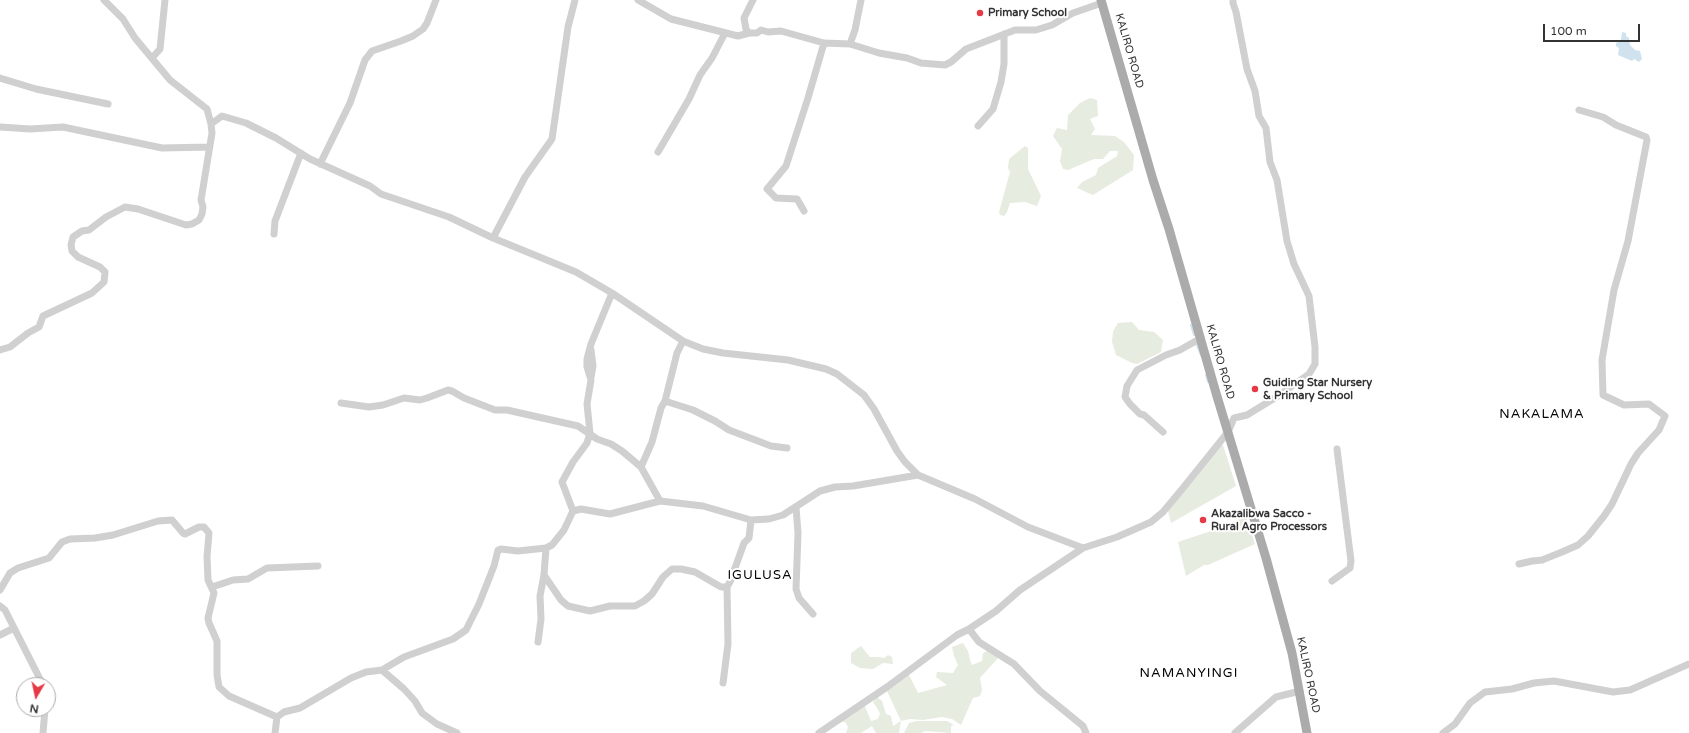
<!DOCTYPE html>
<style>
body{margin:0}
#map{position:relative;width:1689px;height:733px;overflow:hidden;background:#fff;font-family:"Varela Round",sans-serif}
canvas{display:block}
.north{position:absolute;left:16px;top:677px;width:40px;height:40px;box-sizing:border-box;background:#fff;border:1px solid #adadad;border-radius:50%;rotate:189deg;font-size:11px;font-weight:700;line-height:16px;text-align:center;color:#333}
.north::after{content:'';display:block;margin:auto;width:14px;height:18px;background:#e63946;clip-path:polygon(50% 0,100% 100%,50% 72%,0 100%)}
.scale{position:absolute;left:1543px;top:24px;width:97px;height:18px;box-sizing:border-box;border:2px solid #333;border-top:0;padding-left:5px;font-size:12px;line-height:14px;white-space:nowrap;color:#333;-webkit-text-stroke:3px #fff;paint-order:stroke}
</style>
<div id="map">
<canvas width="1689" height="733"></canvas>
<div class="north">N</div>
<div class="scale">100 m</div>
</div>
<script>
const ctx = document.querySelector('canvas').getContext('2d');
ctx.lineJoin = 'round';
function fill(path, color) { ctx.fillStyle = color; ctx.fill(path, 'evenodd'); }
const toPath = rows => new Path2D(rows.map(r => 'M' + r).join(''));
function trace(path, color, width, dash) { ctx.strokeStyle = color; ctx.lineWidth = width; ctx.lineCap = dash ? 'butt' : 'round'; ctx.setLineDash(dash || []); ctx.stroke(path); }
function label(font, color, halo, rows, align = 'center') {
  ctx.font = font + ' "Varela Round",sans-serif'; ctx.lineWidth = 4; ctx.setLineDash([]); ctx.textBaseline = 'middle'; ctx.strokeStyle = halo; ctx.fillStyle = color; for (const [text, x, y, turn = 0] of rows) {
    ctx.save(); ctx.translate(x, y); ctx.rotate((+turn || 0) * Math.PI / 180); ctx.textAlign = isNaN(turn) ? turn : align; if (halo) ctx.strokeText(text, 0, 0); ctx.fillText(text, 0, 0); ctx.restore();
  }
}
const green = toPath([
 [1090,98,1097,100,1098,116,1090,119,1095,129,1091,135,1115,136,1124,142,1134,155,1133,170,1093,195,1077,188,1082,182,1096,175,1098,168,1117,156,1118,151,1110,151,1103,159,1094,159,1068,170,1063,169,1060,161,1062,149,1053,136,1057,128,1067,130,1068,115,1080,103],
 [1025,146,1028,148,1028,169,1041,196,1037,206,1025,202,1010,203,1007,212,1004,216,1000,215,999,212,1010,172,1008,168,1009,159],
 [1132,322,1139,330,1154,332,1163,340,1161,352,1137,364,1132,363,1116,355,1112,342,1113,331,1118,323],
 [1222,442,1236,486,1171,523,1167,507],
 [1246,516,1255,544,1208,565,1204,565,1186,576,1178,542,1217,529],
 [963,643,968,651,970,660,972,665,982,661,983,653,989,650,994,651,998,658,980,678,982,690,980,696,973,698,961,725,952,719,942,717,923,720,910,719,901,721,899,733,876,733,872,726,861,733,846,733,848,727,845,722,838,722,864,704,871,721,878,719,880,713,873,702,877,697,882,701,886,714,891,716,893,726,901,721,886,689,908,673,918,693,947,685,936,677,937,672,953,673,958,665,954,656,952,647],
 [861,646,870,657,877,657,884,658,888,655,892,657,893,664,883,663,873,669,860,668,851,663,851,653],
 [917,721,947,721,954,725,951,726,951,733,925,731,921,733,904,733,909,723]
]);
const water = toPath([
 [1622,32,1626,33,1626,36,1629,38,1630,45,1635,50,1640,51,1642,59,1639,62,1634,59,1632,61,1618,55,1619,48,1616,46,1616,43,1621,40]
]);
const stream = toPath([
 [1191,325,1194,335],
 [1196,343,1201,355],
 [1206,375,1208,382]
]);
const minor = toPath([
 [104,0,123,19,135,38,170,80,207,109,211,124,222,116,246,123,276,138,310,159,370,186,381,194,449,217,493,238,576,272,612,293,683,341,703,349,723,353,788,360,826,369,837,374,864,395,874,409,897,451,905,462,918,475,975,499,1028,527,1083,548,1117,537,1151,522,1163,512,1183,488,1228,432,1234,418,1247,415,1278,396,1309,374,1315,364,1315,347,1309,296,1294,264,1287,241,1277,180,1270,162,1266,128,1259,116,1255,91,1247,69,1236,12,1233,3,1233,0],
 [638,0,671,19,738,36,749,33],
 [753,0,744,18,746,29,749,33,757,33,761,30,768,32,781,31,824,43,850,44,879,53,907,58,921,63,945,65,951,62,966,49,1015,30,1036,30,1052,25,1073,13,1102,3],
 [850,44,855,30,861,0],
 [152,58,160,49,165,0],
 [0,78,36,89,108,104],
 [978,126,993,109,1001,82,1004,64,1004,34],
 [0,127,30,129,63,127,162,148,209,147],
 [658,152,689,99,700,75,712,58,725,33],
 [320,164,350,103,365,60,372,51,401,41,413,36,423,29,427,23,436,0],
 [804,211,797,199,776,198,767,189,786,166,808,98,824,43],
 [274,234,275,221,301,153],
 [493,238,525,177,552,139,568,27,575,0],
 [0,350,10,347,28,333,39,327,43,316,92,293,104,282,105,272,100,267,78,257,72,251,71,245,73,237,82,231,89,230,106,217,125,207,138,209,186,225,192,224,199,220,202,214,203,207,201,200,212,133,211,124],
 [591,350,593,366,591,377],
 [665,401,693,410,715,421,729,430,771,446,787,448],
 [341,403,369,407,383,405,404,398,420,400,427,398,448,390,452,391,464,398,495,410,507,410,578,426,597,439,611,444,622,451,641,467,660,501],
 [1163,432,1144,415,1140,414,1130,404,1125,397,1127,386,1137,370,1166,355,1180,350,1201,338],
 [641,467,652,442,661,408,665,401,677,353,683,341],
 [796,507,798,533,796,589,799,598,813,614],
 [573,511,562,482,573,462,587,443,590,433,587,404,591,380,587,367,587,359,591,344,612,293],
 [1519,564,1532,561,1542,560,1562,552,1578,545,1588,536,1604,516,1612,504,1631,464,1638,453,1659,430,1665,416,1649,404,1624,405,1603,395,1602,360,1614,290,1628,241,1647,140,1646,137,1616,125,1603,117,1579,110],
 [544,575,561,600,568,606,590,611,610,606,635,606,644,601,652,594,663,577,672,569,681,569,695,572,721,587,727,587],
 [1332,581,1350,568,1351,561,1337,449],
 [212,587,233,580,248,579,267,568,318,566],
 [0,590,10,573,18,568,49,558,62,542,70,539,95,538,113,535,158,521,172,520,183,533,185,534,199,527,204,527,209,533,207,557,208,580,214,593,208,618,209,623,217,641,217,675,219,687,229,696,277,717],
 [0,606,5,610,43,685],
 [969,629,979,642,1014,664,1040,691,1083,726,1086,733],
 [0,635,14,628],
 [538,642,541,619,540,596,544,575,546,548],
 [382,670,404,689,415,701,422,713,437,724,457,733],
 [723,683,728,644,727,587,730,582,744,543,749,538,751,520],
 [43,733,45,709],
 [275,733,277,717,284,712,300,708,351,678,366,672,382,670,404,657,453,639,466,630,479,604,494,566,498,550,501,549,518,551,546,548,552,545,564,530,573,511,581,509,610,514,660,501,703,506,751,520,769,519,783,515,820,491,835,487,853,486,918,475],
 [819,733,887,687,957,635,969,629,996,611,1020,590,1083,548],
 [1235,733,1276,697,1300,691],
 [1443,733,1455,724,1470,703,1485,692,1512,689,1534,683,1554,681,1613,692,1630,690,1689,664]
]);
const major = toPath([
 [1101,0,1153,180,1169,229,1216,393,1266,558,1292,653,1307,733]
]);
const markers = [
 [980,13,4,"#e63946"],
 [1255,389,4,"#e63946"],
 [1203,520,4,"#e63946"]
];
const poiNames = [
 ["Primary School",988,13],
 ["Guiding Star Nursery",1263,383],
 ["& Primary School",1263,396],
 ["Akazalibwa Sacco -",1211,514],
 ["Rural Agro Processors",1211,527]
];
const streetNames = [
 ["KALIRO ROAD",1129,51,74],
 ["KALIRO ROAD",1220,362,74],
 ["KALIRO ROAD",1308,675,78]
];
const quarterNames = [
 ["NAKALAMA",1542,415],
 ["IGULUSA",760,576],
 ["NAMANYINGI",1189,674]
];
fill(green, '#e6ecdf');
fill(water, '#cfe2ee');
trace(stream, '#cfe2ee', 2);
trace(minor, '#d0d0d0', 7);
trace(major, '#ababab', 9);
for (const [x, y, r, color] of markers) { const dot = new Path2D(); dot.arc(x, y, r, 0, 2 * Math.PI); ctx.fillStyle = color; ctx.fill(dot); trace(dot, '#fff', 1.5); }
label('bold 11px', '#333', '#fff', poiNames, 'left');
label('11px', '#333', '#fff', streetNames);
ctx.letterSpacing = '1px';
label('13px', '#000', '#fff', quarterNames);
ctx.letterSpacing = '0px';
</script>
